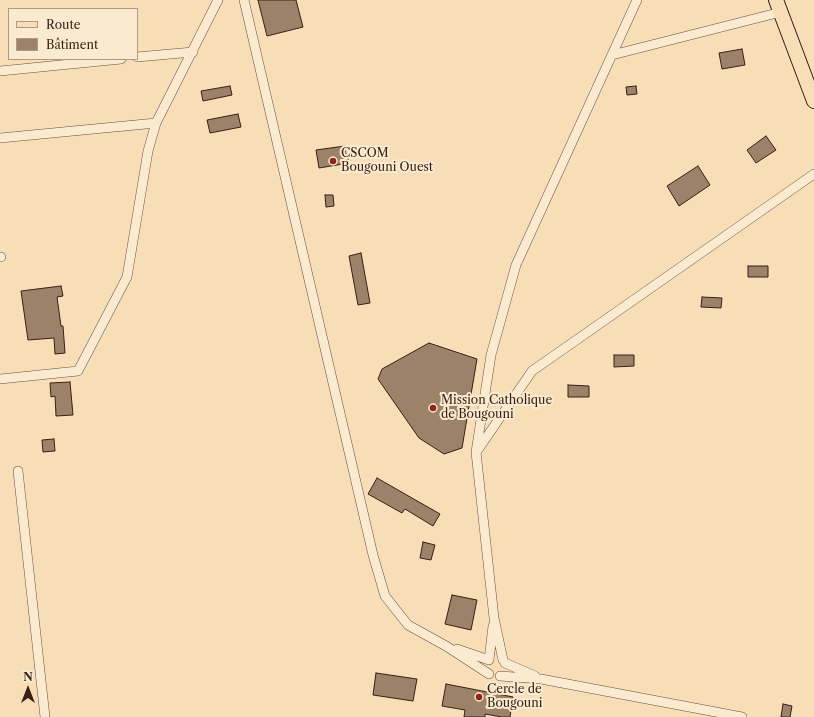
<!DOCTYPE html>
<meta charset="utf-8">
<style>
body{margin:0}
#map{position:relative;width:814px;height:717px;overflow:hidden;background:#f8deb6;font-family:"Libre Caslon Text",serif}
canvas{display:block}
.legend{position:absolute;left:8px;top:8px;width:130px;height:52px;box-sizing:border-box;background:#faead0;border:1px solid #ad9985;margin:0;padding:5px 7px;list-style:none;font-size:12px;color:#391f15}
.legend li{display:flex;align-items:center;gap:8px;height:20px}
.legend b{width:20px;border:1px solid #ad9985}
.north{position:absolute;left:8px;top:669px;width:40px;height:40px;-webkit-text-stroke:3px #faead0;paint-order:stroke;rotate:0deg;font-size:11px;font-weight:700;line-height:16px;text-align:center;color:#391f15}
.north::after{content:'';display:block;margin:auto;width:14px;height:18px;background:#391f15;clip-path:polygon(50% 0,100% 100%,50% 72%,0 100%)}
</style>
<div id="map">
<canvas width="814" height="717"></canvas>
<ul class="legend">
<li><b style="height:5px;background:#f8deb6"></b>Route</li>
<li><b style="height:11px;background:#9c8269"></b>Bâtiment</li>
</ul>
<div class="north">N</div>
</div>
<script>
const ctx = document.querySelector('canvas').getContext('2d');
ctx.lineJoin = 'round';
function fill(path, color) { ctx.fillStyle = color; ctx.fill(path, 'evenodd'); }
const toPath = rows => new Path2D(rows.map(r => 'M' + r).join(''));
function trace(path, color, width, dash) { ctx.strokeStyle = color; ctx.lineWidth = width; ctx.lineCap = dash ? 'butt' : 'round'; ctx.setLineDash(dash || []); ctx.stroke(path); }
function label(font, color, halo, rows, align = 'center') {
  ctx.font = font + ' "Libre Caslon Text",serif'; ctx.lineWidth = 4; ctx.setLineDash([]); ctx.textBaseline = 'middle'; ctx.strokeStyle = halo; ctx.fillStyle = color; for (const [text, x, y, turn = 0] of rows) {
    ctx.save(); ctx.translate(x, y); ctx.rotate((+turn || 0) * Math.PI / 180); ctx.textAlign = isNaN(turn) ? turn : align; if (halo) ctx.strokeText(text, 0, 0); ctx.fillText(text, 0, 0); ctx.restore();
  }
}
const building = toPath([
 [258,0,296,0,303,27,267,36,258,0],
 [742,49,745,65,722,69,719,53,742,49],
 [230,86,232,95,203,101,201,91,230,86],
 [636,86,637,94,627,95,626,87,636,86],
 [238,114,241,127,210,133,207,120,238,114],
 [766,136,776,150,756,163,747,150,766,136],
 [345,146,346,155,347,155,349,163,319,168,316,150,345,146],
 [698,166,710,185,679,206,667,186,698,166],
 [325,195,333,195,334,206,326,207,325,195],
 [361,253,370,303,358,305,349,256,361,253],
 [748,266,768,266,768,277,748,277,748,266],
 [61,286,63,296,57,297,61,326,63,326,65,353,55,354,54,338,28,340,21,291,61,286],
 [702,297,722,298,721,308,701,307,702,297],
 [429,343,477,359,462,448,444,454,419,438,378,379,382,369,429,343],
 [614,355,634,355,634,366,614,367,614,355],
 [70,382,73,415,56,416,55,396,51,397,50,383,70,382],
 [568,385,589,386,589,397,568,397,568,385],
 [54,439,55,451,43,452,42,440,54,439],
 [377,478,440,514,433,526,405,509,402,513,368,494,377,478],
 [423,542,435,545,431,560,420,558,423,542],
 [452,595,477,600,471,630,445,624,452,595],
 [376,673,417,679,413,701,373,695,376,673],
 [446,684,513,697,510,717,502,717,485,714,485,717,464,717,465,710,442,706,446,684],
 [783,704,792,706,790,717,781,717,783,704]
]);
const street = toPath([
 [244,0,373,555,385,596,408,625,446,646,489,674],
 [612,55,781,12],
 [137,57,193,52],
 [0,71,121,59],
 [0,138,156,123],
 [0,257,1,257],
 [0,379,78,371,127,277,148,151,156,123,218,0],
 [477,451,532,371,814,174],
 [18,471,45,717],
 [457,649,489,660,493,626],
 [503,660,494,618,476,452,491,355,516,265,637,0],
 [505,663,535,676],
 [500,676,541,679,742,717]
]);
const primary = toPath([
 [776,0,814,101]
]);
const markers = [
 [333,161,4,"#8f2418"],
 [433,408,4,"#8f2418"],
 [479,697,4,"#8f2418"]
];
const poiNames = [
 ["CSCOM",341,154],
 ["Bougouni Ouest",341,168],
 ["Mission Catholique",441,401],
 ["de Bougouni",441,415],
 ["Cercle de",487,690],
 ["Bougouni",487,704]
];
fill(building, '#9c8269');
trace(building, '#391f15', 1);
trace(street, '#694f3d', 10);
trace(primary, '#391f15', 16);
trace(street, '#faead0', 9);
trace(primary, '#f8deb6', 14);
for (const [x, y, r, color] of markers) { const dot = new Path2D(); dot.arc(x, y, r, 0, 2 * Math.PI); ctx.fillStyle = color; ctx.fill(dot); trace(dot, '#faead0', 1.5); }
label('12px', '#391f15', '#faead0', poiNames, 'left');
</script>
